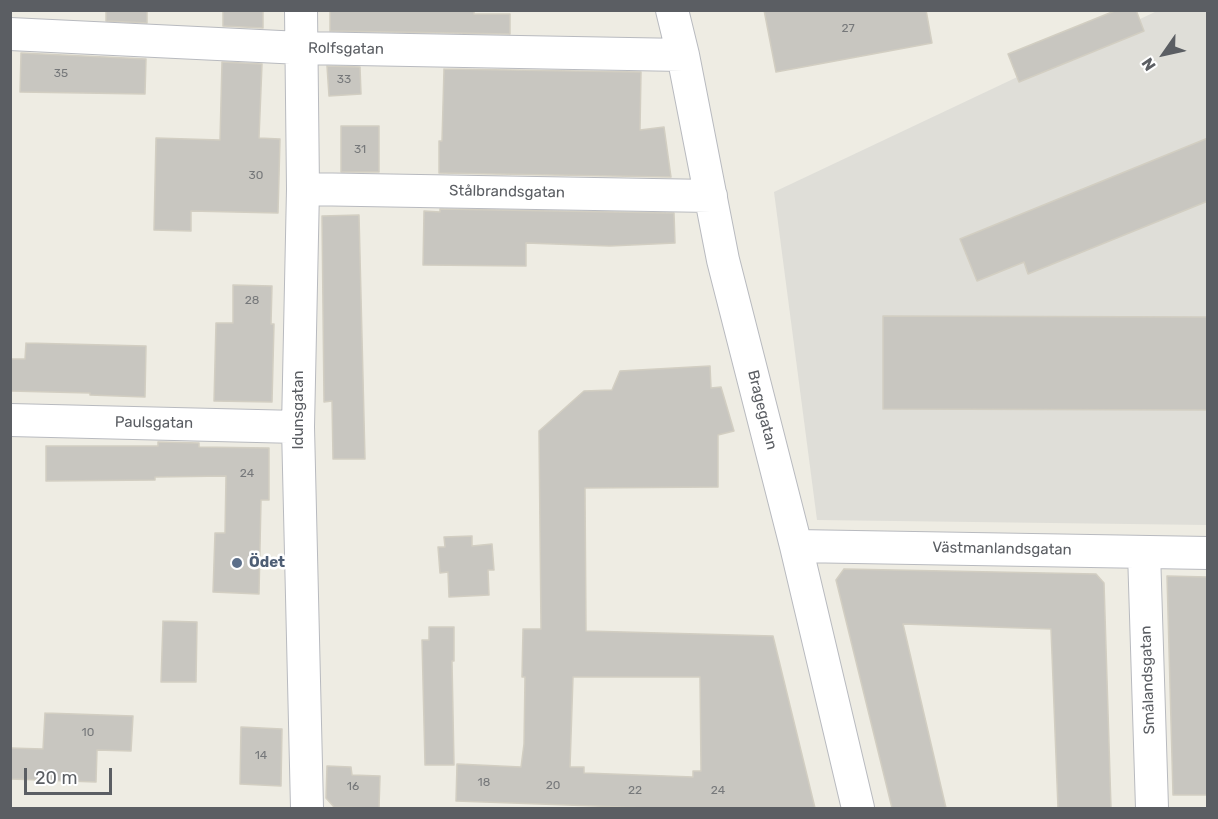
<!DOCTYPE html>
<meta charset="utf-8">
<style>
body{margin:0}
#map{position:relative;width:1218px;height:819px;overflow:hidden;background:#eeece3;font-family:Rubik,sans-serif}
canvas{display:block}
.frame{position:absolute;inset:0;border:12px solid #5b5e63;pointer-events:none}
.north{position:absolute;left:1134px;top:24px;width:60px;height:60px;-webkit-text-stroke:4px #fff;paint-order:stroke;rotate:236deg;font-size:16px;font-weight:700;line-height:24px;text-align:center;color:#5b5e63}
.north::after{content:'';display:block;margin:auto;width:21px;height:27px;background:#5b5e63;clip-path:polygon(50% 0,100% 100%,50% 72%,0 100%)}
.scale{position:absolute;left:24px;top:768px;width:88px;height:27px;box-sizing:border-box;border:3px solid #5b5e63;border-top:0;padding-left:8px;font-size:18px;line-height:21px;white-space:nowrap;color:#5b5e63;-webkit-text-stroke:4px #fff;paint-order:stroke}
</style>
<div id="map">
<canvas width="1218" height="819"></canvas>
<div class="frame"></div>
<div class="north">N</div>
<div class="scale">20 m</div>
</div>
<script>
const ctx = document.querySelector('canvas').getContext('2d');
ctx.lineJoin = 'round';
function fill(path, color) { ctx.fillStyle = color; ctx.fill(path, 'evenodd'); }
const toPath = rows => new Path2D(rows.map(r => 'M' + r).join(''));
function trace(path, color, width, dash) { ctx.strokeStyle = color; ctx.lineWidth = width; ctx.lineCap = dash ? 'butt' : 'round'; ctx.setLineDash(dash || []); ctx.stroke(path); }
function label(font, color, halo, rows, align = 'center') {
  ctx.font = font + ' Rubik,sans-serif'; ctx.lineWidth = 5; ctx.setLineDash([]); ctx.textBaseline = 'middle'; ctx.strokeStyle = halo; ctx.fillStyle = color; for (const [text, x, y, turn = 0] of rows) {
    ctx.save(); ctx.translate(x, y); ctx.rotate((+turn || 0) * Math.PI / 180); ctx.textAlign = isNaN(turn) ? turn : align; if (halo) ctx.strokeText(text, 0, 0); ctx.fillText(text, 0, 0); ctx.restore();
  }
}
const industrial = toPath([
 [1157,11,1207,11,1207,525,817,520,774,192]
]);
const building = toPath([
 [106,10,147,10,147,23,106,21,106,10],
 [223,10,263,10,263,28,223,26,223,10],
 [330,10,474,10,474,14,510,14,510,34,330,31,330,10],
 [764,10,926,10,932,43,776,72,764,10],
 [1117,10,1136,10,1144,31,1019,82,1008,54,1117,10],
 [21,53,146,59,145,94,20,92,21,53],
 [222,62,262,64,259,138,280,139,278,213,191,211,191,231,154,230,156,138,220,140,222,62],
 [327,66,360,67,361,94,329,96,327,66],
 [444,69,641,72,640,130,664,127,671,177,439,173,439,141,442,141,444,69],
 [341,126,379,126,379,172,341,172,341,126],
 [1208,138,1208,201,1028,274,1024,262,977,281,960,239,1208,138],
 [440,209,674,213,675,243,610,246,526,243,526,266,423,265,424,211,440,212,440,209],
 [359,215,365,459,333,459,332,401,324,402,322,216,359,215],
 [233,285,272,286,271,324,274,324,272,402,214,401,216,323,233,323,233,285],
 [883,316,1208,317,1208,410,883,409,883,316],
 [26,343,146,346,145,397,90,395,90,393,10,391,10,359,25,359,26,343],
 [710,366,711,388,721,387,734,431,718,435,718,487,585,488,586,631,773,636,815,808,650,808,456,801,457,764,521,767,524,744,525,677,522,677,523,629,541,629,539,431,584,391,612,390,620,371,710,366],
 [573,677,700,677,701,771,693,771,693,777,584,773,584,767,570,767,573,677],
 [158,442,199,443,199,447,269,448,269,500,261,500,259,594,213,592,215,533,225,533,226,476,155,477,155,480,46,481,46,446,158,446,158,442],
 [472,536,472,546,492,544,494,570,488,570,489,595,449,597,448,572,440,573,438,547,445,547,444,537,472,536],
 [844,569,1096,574,1104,583,1111,808,1058,808,1051,629,903,624,946,808,892,808,836,580,844,569],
 [1167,576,1208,577,1208,795,1173,795,1167,576],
 [163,621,197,622,196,682,161,682,163,621],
 [429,627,454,627,454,661,452,661,454,765,425,765,422,640,429,640,429,627],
 [45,713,133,716,131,751,97,750,96,782,10,779,10,748,43,749,45,713],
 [241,727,282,729,281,786,240,784,241,727],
 [327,766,351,767,352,775,380,776,379,808,334,807,326,798,327,766]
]);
const minor = toPath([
 [301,10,303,189,298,427,307,808],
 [672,10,683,55,723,260,796,546,858,808],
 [10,34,301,48,683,55],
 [303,189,711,196],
 [10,420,298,427],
 [796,546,1208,553],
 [1144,552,1152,808]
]);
const markers = [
 [237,563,6,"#5c6f8a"]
];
const numberNames = [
 ["27",848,29],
 ["35",61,74],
 ["33",344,80],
 ["31",360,150],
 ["30",256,176],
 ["28",252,301],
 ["24",247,474],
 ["10",88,733],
 ["14",261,756],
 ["18",484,783],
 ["20",553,786],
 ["16",353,787],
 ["22",635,791],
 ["24",718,791]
];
const streetNames = [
 ["Rolfsgatan",346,49,1],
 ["Stålbrandsgatan",507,192,1],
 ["Idunsgatan",299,410,-90],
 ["Bragegatan",762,410,76],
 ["Paulsgatan",154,423,1],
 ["Västmanlandsgatan",1002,549,1],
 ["Smålandsgatan",1148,680,-92]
];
const serviceNames = [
 ["Ödet",249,563]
];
fill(industrial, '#dfded8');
fill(building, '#c8c6c0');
trace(building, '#d2cec2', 1.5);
trace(minor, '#b8babf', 34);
trace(minor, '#fff', 32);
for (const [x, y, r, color] of markers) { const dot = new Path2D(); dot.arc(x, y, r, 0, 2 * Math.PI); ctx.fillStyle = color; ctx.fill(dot); trace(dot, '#fff', 2); }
label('12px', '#76787a', null, numberNames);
label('15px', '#5b5e63', '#fff', streetNames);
label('bold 15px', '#4e5e75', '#fff', serviceNames, 'left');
</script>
